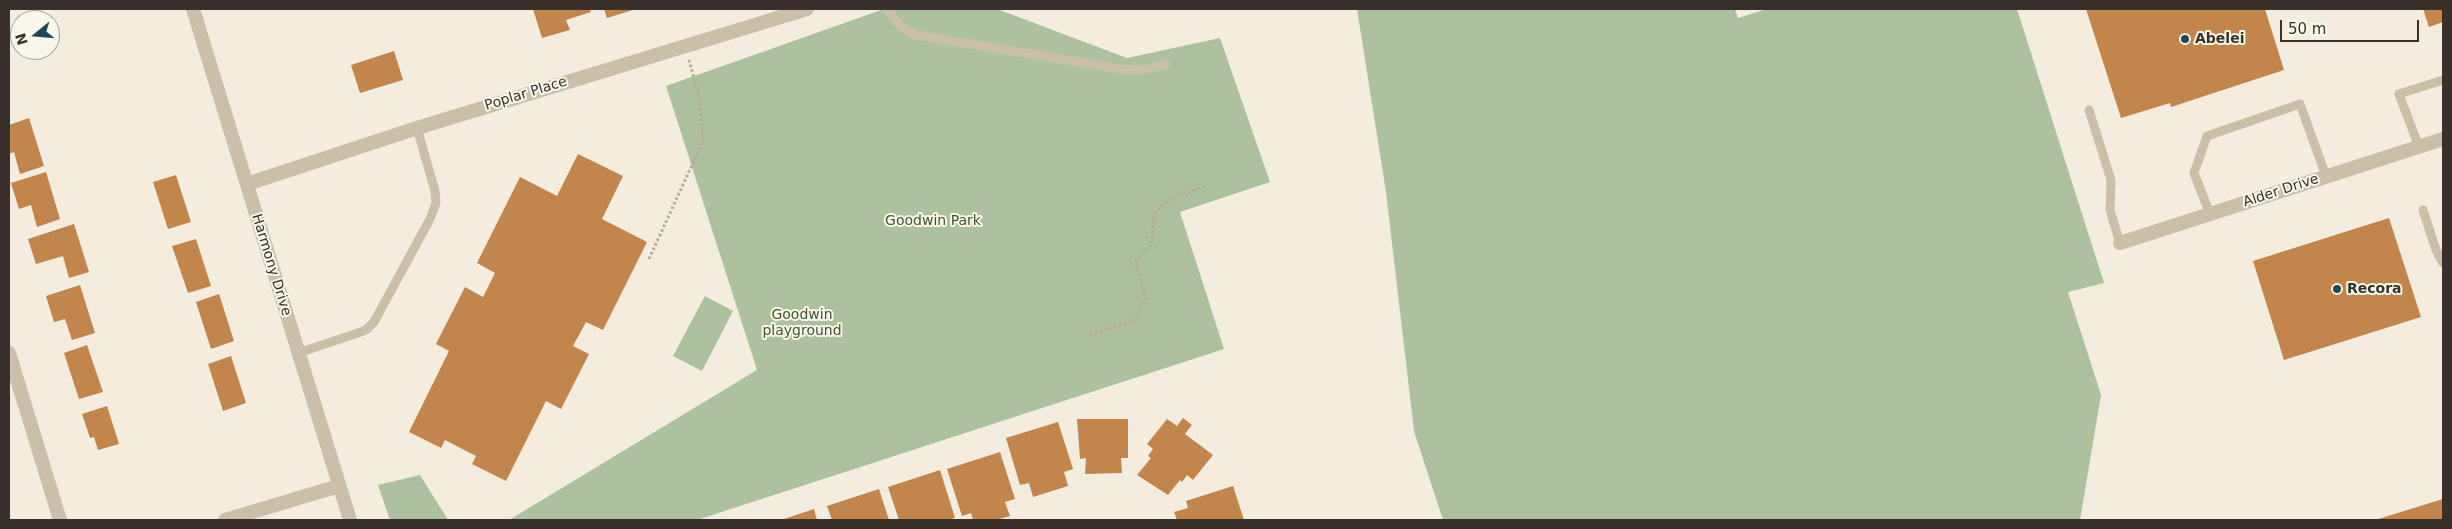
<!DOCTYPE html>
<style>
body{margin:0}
#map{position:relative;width:2452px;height:529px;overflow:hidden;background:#f2edde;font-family:"DejaVu Sans",sans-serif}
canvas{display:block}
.frame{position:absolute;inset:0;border:10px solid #373129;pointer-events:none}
.north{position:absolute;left:10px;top:10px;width:50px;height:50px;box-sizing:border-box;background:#f9f6ea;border:1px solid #aba79d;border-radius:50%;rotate:253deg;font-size:14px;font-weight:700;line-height:20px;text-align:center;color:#373129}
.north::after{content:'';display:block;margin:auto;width:18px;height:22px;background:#204758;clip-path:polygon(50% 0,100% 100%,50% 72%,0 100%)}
.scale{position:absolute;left:2280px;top:20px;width:139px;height:22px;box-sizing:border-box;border:2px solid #373129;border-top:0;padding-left:6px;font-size:15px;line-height:18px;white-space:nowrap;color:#373129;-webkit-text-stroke:4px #f9f6ea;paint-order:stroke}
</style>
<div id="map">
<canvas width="2452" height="529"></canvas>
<div class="frame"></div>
<div class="north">N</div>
<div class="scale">50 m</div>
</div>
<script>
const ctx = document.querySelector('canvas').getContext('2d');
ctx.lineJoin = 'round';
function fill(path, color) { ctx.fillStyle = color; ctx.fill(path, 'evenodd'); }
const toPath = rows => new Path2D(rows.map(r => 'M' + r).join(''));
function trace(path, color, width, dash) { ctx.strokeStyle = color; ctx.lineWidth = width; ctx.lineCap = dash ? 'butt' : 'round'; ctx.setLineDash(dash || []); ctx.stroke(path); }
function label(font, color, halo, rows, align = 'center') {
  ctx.font = font + ' "DejaVu Sans",sans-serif'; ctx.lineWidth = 4; ctx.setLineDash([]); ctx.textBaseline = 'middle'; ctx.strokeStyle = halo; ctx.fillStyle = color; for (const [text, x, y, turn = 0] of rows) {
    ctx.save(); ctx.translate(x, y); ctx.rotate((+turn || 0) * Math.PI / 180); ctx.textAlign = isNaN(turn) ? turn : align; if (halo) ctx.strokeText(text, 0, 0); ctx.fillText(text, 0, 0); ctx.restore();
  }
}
const green = toPath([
 [884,9,997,9,1127,58,1220,38,1270,182,1180,212,1224,349,697,520,509,520,757,370,666,86],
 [1357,9,1735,9,1738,18,1767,9,2017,9,2104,283,2068,292,2101,395,2080,520,1443,520,1414,431,1386,192],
 [705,296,733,311,702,371,673,356],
 [420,475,448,520,390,520,378,485]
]);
const building = toPath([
 [533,9,590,9,591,12,566,20,570,30,542,38],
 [604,9,636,9,607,18],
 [2086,9,2265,9,2284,70,2171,107,2170,103,2121,118],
 [2423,9,2443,9,2443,22,2429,27],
 [394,51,403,80,360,93,351,65],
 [29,118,44,166,20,174,14,152,9,154,9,125],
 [578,154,623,176,602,219,647,242,603,330,586,322,573,346,589,354,561,409,546,401,506,481,472,464,476,456,445,440,441,448,409,432,449,351,436,344,465,287,483,297,495,273,477,263,520,177,557,196],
 [46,172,60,219,37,227,31,205,19,209,11,183],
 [176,175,191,222,168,229,153,182],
 [2389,218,2421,317,2284,360,2253,261],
 [74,224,89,272,69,278,63,256,36,264,28,239],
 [196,239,211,286,188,293,172,246],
 [80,285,95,333,72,340,65,319,54,322,46,296],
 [219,294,234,341,211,349,196,302],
 [87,345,103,392,79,399,64,353],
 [231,356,246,403,223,411,208,364],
 [107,406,119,444,98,450,94,437,90,438,82,414],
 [1183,418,1192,425,1185,434,1213,455,1193,480,1187,475,1182,482,1180,480,1168,495,1137,475,1151,458,1148,456,1153,449,1147,444,1167,419,1177,426],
 [1077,419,1128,419,1128,458,1121,458,1122,473,1085,474,1086,458,1080,459],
 [1058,422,1073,469,1064,472,1068,486,1033,497,1029,483,1020,485,1006,438],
 [1000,452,1015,499,1005,502,1010,516,996,520,973,520,971,513,962,516,947,469],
 [940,470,955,518,946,520,899,520,888,487],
 [1233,486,1244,520,1177,520,1174,512,1188,508,1186,501],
 [879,489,889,520,832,520,827,506],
 [2443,499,2443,520,2375,520],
 [814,509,817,520,781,520]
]);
const path = toPath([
 [649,259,703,141,700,101,689,60],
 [1090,334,1134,321,1146,298,1135,262,1152,244,1154,214,1159,208,1177,196,1205,186]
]);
const service = toPath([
 [887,9,900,26,916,35,1127,70,1147,69,1166,64],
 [2089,110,2111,180,2110,210,2120,243],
 [2419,147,2399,94,2443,80],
 [2423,210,2436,250,2443,263],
 [2210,214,2194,173,2207,136,2300,104,2326,176],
 [298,353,355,334,366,330,374,322,430,219,436,203,435,191,417,128]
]);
const minor = toPath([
 [193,9,350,520],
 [247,184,417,128,807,9],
 [2120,243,2443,139],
 [9,353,60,520],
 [225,520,339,486]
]);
const markers = [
 [2185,39,5,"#204758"],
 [2337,289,5,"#204758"]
];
const poiNames = [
 ["Abelei",2195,39],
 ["Recora",2347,289]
];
const streetNames = [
 ["Poplar Place",526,94,-17],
 ["Alder Drive",2281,191,-18],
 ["Harmony Drive",271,265,73]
];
const parkNames = [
 ["Goodwin Park",933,221],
 ["Goodwin",802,315],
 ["playground",802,331]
];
fill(green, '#adc19e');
fill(building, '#c2854c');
trace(path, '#b6ab94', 3, [2.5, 2.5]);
trace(service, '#cac0aa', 9);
trace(minor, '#cac0aa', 14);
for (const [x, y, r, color] of markers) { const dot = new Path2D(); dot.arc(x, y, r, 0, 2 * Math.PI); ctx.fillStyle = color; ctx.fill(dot); trace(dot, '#f9f6ea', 2); }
label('bold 14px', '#373129', '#f9f6ea', poiNames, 'left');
label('14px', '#373129', '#f9f6ea', streetNames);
label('14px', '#3d552e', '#f9f6ea', parkNames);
</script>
